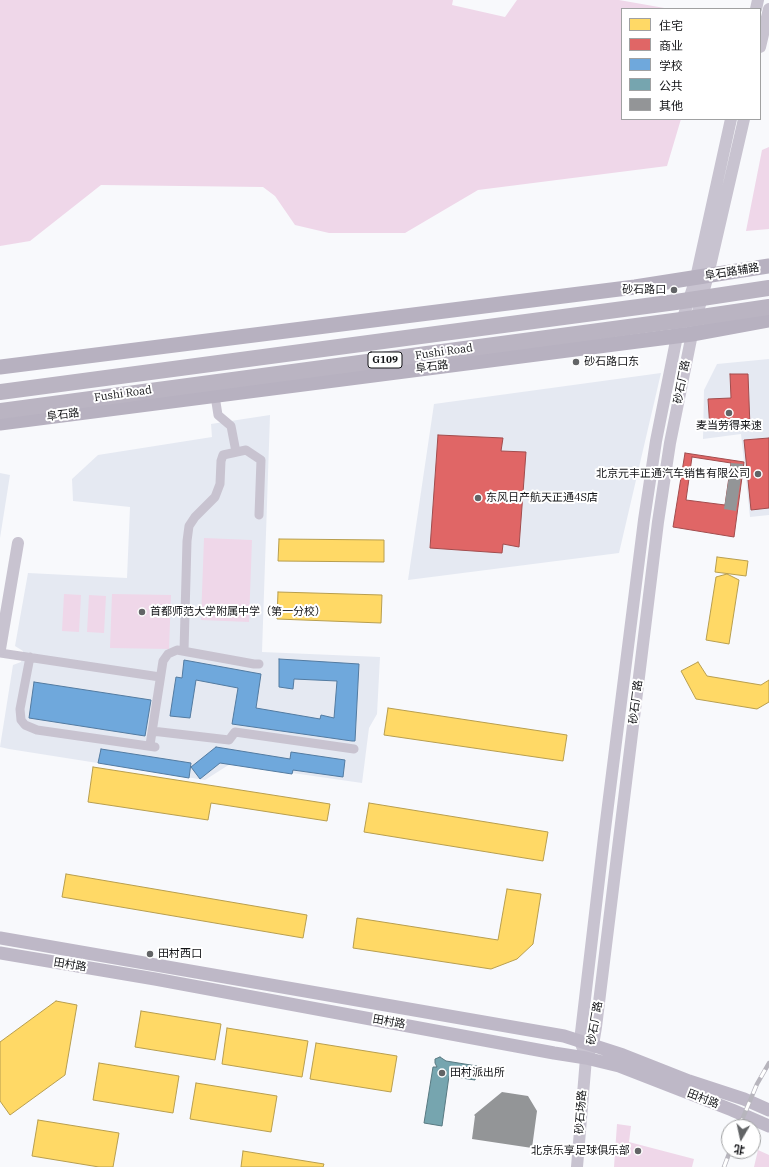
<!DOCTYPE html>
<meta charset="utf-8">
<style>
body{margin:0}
#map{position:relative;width:769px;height:1167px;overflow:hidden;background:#f8f9fc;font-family:"IBM Plex Serif","Noto Sans SC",serif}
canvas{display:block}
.legend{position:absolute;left:621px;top:8px;width:140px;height:112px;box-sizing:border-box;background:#fff;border:1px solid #a0a1a2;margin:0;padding:5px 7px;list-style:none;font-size:12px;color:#121316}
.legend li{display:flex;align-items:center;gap:8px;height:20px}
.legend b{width:20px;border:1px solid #a0a1a2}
.north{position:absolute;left:721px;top:1119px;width:40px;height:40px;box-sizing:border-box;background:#fff;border:1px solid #a0a1a2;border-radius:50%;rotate:189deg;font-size:11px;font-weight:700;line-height:16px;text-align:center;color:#121316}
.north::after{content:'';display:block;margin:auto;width:14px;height:18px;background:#626466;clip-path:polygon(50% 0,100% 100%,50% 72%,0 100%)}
</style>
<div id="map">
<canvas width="769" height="1167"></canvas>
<ul class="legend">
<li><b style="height:11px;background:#ffd966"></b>住宅</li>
<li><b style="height:11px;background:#e06666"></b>商业</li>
<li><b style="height:11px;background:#6fa8dc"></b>学校</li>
<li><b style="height:11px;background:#76a5af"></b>公共</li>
<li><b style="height:11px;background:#939597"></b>其他</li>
</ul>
<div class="north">北</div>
</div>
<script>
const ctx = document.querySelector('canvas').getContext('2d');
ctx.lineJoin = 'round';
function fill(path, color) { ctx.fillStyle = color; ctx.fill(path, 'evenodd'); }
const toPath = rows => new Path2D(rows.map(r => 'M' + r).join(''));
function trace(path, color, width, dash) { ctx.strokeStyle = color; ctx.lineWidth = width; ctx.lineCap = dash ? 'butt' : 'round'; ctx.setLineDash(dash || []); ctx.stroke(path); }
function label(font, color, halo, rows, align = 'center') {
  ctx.font = font + ' "IBM Plex Serif","Noto Sans SC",serif'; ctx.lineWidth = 4; ctx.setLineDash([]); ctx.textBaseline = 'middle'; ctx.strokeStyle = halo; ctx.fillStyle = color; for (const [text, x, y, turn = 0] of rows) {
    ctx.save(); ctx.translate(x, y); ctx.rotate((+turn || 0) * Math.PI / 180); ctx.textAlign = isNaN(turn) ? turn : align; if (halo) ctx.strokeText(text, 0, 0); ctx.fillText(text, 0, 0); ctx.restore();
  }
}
const built = toPath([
 [769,359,769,515,750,517,741,434,703,439,704,390,717,364],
 [661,373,619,553,408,580,434,404],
 [270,415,262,652,380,657,377,714,369,728,362,783,230,764,205,780,9,749,0,747,13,665,21,662,23,651,15,646,28,573,127,578,130,507,73,501,72,479,98,455,212,437,211,424],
 [0,473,10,475,0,538]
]);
const green = toPath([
 [0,0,453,0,452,5,505,17,517,0,619,0,670,9,622,9,622,119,681,119,667,166,478,190,405,233,329,233,295,225,275,196,263,187,101,185,30,241,0,246],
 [769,147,769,229,746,231,762,150],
 [204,538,252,540,249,622,201,620],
 [64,594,81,595,79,632,62,631],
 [112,594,171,595,169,649,110,648],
 [89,595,106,596,104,633,87,632],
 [617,1124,631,1126,629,1142,694,1159,692,1167,614,1167],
 [758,1150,769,1155,769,1167,754,1167]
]);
const homes = toPath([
 [279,539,384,540,384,562,278,561,279,539],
 [717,557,748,561,746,576,715,572,717,557],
 [727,574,739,580,729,644,706,640,716,577,727,574],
 [278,592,382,595,381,623,277,619,278,592],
 [698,662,707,676,761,685,769,680,769,702,757,709,696,699,681,671,698,662],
 [388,708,567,735,563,761,384,735,388,708],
 [93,767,330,804,327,821,211,803,208,820,88,802,93,767],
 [369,803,548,832,543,861,364,832,369,803],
 [66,874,307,915,303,938,62,897,66,874],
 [507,889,541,894,533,944,517,959,491,969,353,948,357,918,498,940,507,889],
 [56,1001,77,1005,65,1075,10,1115,0,1101,0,1042,56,1001],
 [141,1011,221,1024,215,1060,135,1047,141,1011],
 [227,1028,308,1041,302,1077,222,1064,227,1028],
 [316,1043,397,1056,391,1092,310,1079,316,1043],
 [99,1063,179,1076,173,1113,93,1100,99,1063],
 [196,1083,277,1096,271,1132,190,1119,196,1083],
 [38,1120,119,1133,113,1167,99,1167,32,1156,38,1120],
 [243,1151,324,1164,323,1167,241,1167,243,1151]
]);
const shops = toPath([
 [730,374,748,374,750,427,710,429,708,399,731,398,730,374],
 [438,435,503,438,501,451,526,452,519,547,503,544,502,553,430,548,438,435],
 [769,438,769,508,751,510,744,440,769,438],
 [685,453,744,462,734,537,673,527,685,453],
 [692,457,731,463,725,505,686,500,692,457]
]);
const schools = toPath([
 [279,659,359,664,355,741,352,741,232,724,238,688,196,680,190,718,170,716,176,677,182,678,184,660,261,674,256,708,320,719,321,715,334,718,337,681,294,679,293,689,279,687,279,659],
 [34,682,151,700,145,736,29,718,34,682],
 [216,747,290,759,291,752,345,760,343,777,293,770,292,774,220,763,200,779,191,767,216,747],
 [101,749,191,763,189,778,98,763,101,749]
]);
const public = toPath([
 [440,1057,446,1061,477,1066,475,1080,449,1076,442,1126,424,1123,433,1067,437,1067,435,1063,435,1059,440,1057]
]);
const building = toPath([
 [731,463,743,464,736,511,724,509],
 [502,1092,528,1096,537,1111,532,1148,472,1139,475,1116,474,1115]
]);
const minor = toPath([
 [215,396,218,415,231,426,236,452],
 [184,651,187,541,189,526,195,517,215,497,220,484,221,461,223,455,246,450,261,460,259,515],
 [0,653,160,677],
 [30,657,20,709,21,720,25,725,37,730,155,747],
 [152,731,229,740,235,732,354,749],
 [150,745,163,661,168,654,177,650,254,664,259,664]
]);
const tertiary = toPath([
 [756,9,758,0],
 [760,47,769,9],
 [0,649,18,543],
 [583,1049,580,1041,604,837,644,520,656,441,677,336,696,278,731,119],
 [577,1167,586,1058,593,1045,596,1027,658,522,670,443,692,334,708,275,744,119]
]);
const secondary = toPath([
 [0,938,564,1036,623,1055,689,1081,744,1099,769,1110],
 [0,953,155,979,554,1053,586,1058,619,1066,732,1110,769,1126]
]);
const primary = toPath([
 [0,367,635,287,769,266],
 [0,423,692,334,769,320]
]);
const rail = toPath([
 [739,1127,757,1084,769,1063],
 [724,1167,730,1151]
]);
const trunkBridge = toPath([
 [0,392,676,302,769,288],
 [0,411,681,320,769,307]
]);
const markers = [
 [674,290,4,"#626466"],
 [576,362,4,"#626466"],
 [729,413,4,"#626466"],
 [758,474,4,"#626466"],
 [478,498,4,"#626466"],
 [142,612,4,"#626466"],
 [150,954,4,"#626466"],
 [442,1073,4,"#626466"],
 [638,1151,4,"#626466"]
];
const shields = [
 [385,360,34]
];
const shieldNames = [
 ["G109",385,360]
];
const streetNames = [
 ["阜石路辅路",732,272,-9],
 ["Fushi Road",444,352,-8],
 ["阜石路",432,367,-7],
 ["砂石厂路",682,382,-79],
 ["Fushi Road",123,394,-8],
 ["阜石路",63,415,-7],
 ["砂石厂路",636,702,-83],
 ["田村路",70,965,9],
 ["田村路",389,1022,10],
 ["砂石厂路",595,1023,-80],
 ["田村路",703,1099,21],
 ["砂石场路",581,1112,-86]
];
const poiNames = [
 ["砂石路口",666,290,"right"],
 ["砂石路口东",584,362],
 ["麦当劳得来速",729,426,"center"],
 ["北京元丰正通汽车销售有限公司",750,474,"right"],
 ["东风日产航天正通4S店",486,498],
 ["首都师范大学附属中学（第一分校）",150,612],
 ["田村西口",158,954],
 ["田村派出所",450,1073],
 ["北京乐享足球俱乐部",630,1151,"right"]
];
fill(built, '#e5e9f2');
fill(green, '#efd7e9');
fill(homes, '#ffd966');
trace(homes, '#b89e4e', 1);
fill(shops, '#e06666');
trace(shops, '#a24d4e', 1);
fill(schools, '#6fa8dc');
trace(schools, '#537ba1', 1);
fill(public, '#76a5af');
trace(public, '#587981', 1);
fill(building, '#939597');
trace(minor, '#c8c3d0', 9);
trace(tertiary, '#c8c3d0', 12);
trace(secondary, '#beb8c7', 13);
trace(primary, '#b7b1c0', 15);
trace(rail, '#b7b5bd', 4.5);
trace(rail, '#fff', 3, [9]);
trace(trunkBridge, '#bab4c2', 16);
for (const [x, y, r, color] of markers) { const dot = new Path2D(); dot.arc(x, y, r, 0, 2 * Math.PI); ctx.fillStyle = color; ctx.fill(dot); trace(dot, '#fff', 1.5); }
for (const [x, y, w] of shields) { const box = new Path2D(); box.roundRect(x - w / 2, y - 8, w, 16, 3); ctx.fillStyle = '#fff'; ctx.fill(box); trace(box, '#121316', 1); }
label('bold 10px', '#121316', null, shieldNames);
label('11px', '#121316', '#fff', streetNames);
label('11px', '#121316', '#fff', poiNames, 'left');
</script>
